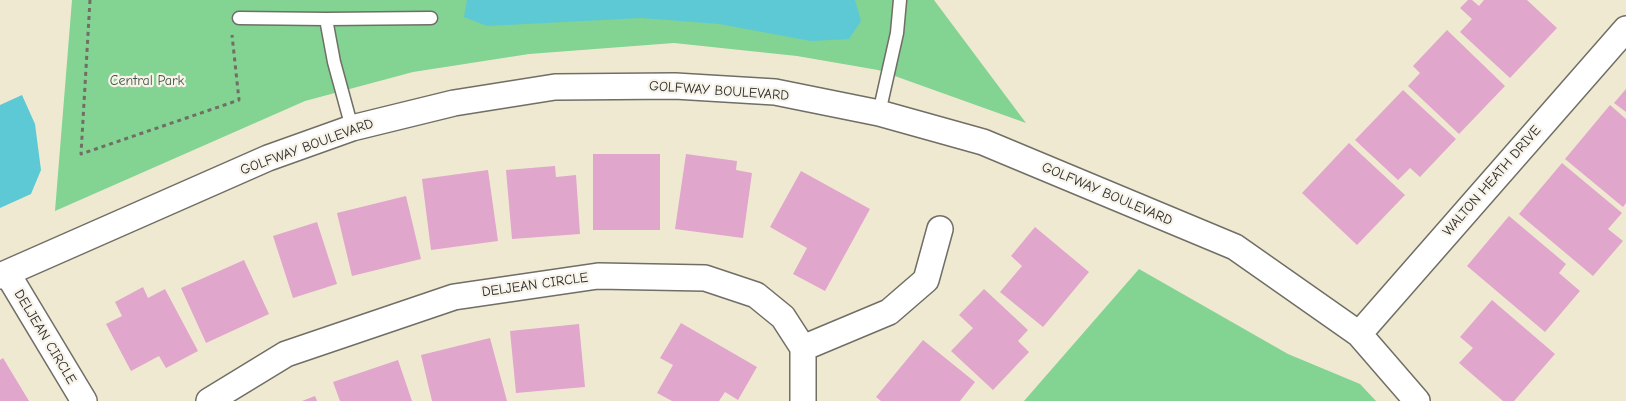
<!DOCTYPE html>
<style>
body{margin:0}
canvas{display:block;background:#efe9d1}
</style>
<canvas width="1626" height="401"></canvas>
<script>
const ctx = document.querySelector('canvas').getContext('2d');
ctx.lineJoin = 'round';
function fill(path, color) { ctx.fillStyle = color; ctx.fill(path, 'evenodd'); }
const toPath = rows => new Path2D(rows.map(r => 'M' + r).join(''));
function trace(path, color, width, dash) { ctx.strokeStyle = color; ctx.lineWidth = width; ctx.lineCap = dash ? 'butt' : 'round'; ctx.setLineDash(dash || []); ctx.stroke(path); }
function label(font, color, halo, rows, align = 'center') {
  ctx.font = font + ' "Comic Neue",sans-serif'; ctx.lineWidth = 4.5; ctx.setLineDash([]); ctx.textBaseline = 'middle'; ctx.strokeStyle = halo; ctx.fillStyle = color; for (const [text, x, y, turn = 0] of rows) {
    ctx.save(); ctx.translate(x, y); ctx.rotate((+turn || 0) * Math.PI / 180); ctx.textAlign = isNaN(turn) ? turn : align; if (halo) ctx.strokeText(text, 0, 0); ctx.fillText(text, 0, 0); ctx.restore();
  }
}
const green = toPath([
 [72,0,934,0,1026,123,878,70,797,56,674,43,529,54,413,72,305,101,55,211],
 [1139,269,1288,354,1360,384,1376,401,1024,401]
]);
const water = toPath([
 [467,0,855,0,861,21,849,39,811,41,719,24,641,18,487,26,464,17],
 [22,95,35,124,41,170,31,194,0,208,0,105]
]);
const building = toPath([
 [1468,0,1472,0,1479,6,1484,0,1527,0,1557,28,1510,78,1460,32,1472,19,1460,8],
 [1447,30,1505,86,1459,134,1408,86,1420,73,1413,66],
 [1626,89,1626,112,1614,103],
 [1403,90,1456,139,1420,177,1410,168,1398,180,1355,140],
 [1610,105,1626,119,1626,203,1623,207,1565,159],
 [1349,143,1405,195,1357,245,1302,193],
 [593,154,660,154,660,230,593,230],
 [686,154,737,161,736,170,752,173,743,238,675,229],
 [1562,163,1622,213,1608,229,1623,241,1593,276,1519,214],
 [555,166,556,177,576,175,580,234,512,239,506,170],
 [488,170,498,241,431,250,422,179],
 [801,171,870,209,825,291,793,274,807,248,770,227],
 [406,196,421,259,352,276,337,213],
 [1509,216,1566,264,1559,273,1580,291,1545,332,1467,266],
 [317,222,337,284,293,298,273,236],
 [1035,227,1089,272,1043,327,1000,292,1022,266,1011,256],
 [244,260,269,314,206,343,181,288],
 [143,287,148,298,165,289,198,351,166,368,159,356,131,371,106,324,122,316,115,302],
 [984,289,1028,330,1018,341,1029,352,993,390,951,351,973,328,959,315],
 [1492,300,1555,354,1514,401,1503,401,1459,363,1473,348,1460,337],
 [681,323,757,367,738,400,725,392,719,401,672,401,657,393,673,365,660,358],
 [579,324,585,387,516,393,510,331],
 [490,338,507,401,432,401,421,355],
 [923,340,975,382,960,401,881,401,876,397],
 [3,358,29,401,0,401,0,360],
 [398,360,412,401,340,401,333,382],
 [315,396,317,401,302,401]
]);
const path = toPath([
 [90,0,81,154,239,100,232,35]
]);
const lane = toPath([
 [239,18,326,19],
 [879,113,897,33,900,0],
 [352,128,334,62,326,19,431,18]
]);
const street = toPath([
 [7,273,84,401],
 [0,276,268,158,352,128,454,103,555,87,675,86,775,92,879,113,983,142,1235,247,1359,334,1417,401],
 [1359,334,1626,29],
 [803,348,889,312,926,280,940,229],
 [209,401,286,354,454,297,598,276,705,278,756,295,783,317,803,348,803,401]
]);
const parkNames = [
 ["Central Park",147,81]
];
const streetNames = [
 ["GOLFWAY BOULEVARD",719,91,4],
 ["GOLFWAY BOULEVARD",307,147,-20],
 ["WALTON HEATH DRIVE",1492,181,-49],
 ["GOLFWAY BOULEVARD",1107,194,23],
 ["DELJEAN CIRCLE",535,285,-8],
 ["DELJEAN CIRCLE",45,337,59]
];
fill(green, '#83d393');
fill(water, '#5dc9d5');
fill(building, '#e1a6cc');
trace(lane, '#706e65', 15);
trace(street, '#706e65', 28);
trace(path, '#706e65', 3, [4, 4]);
trace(lane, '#fff', 12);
trace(street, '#fff', 25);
label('14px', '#415545', '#f7f3e8', parkNames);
label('14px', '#2b2b2b', '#f7f3e8', streetNames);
</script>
